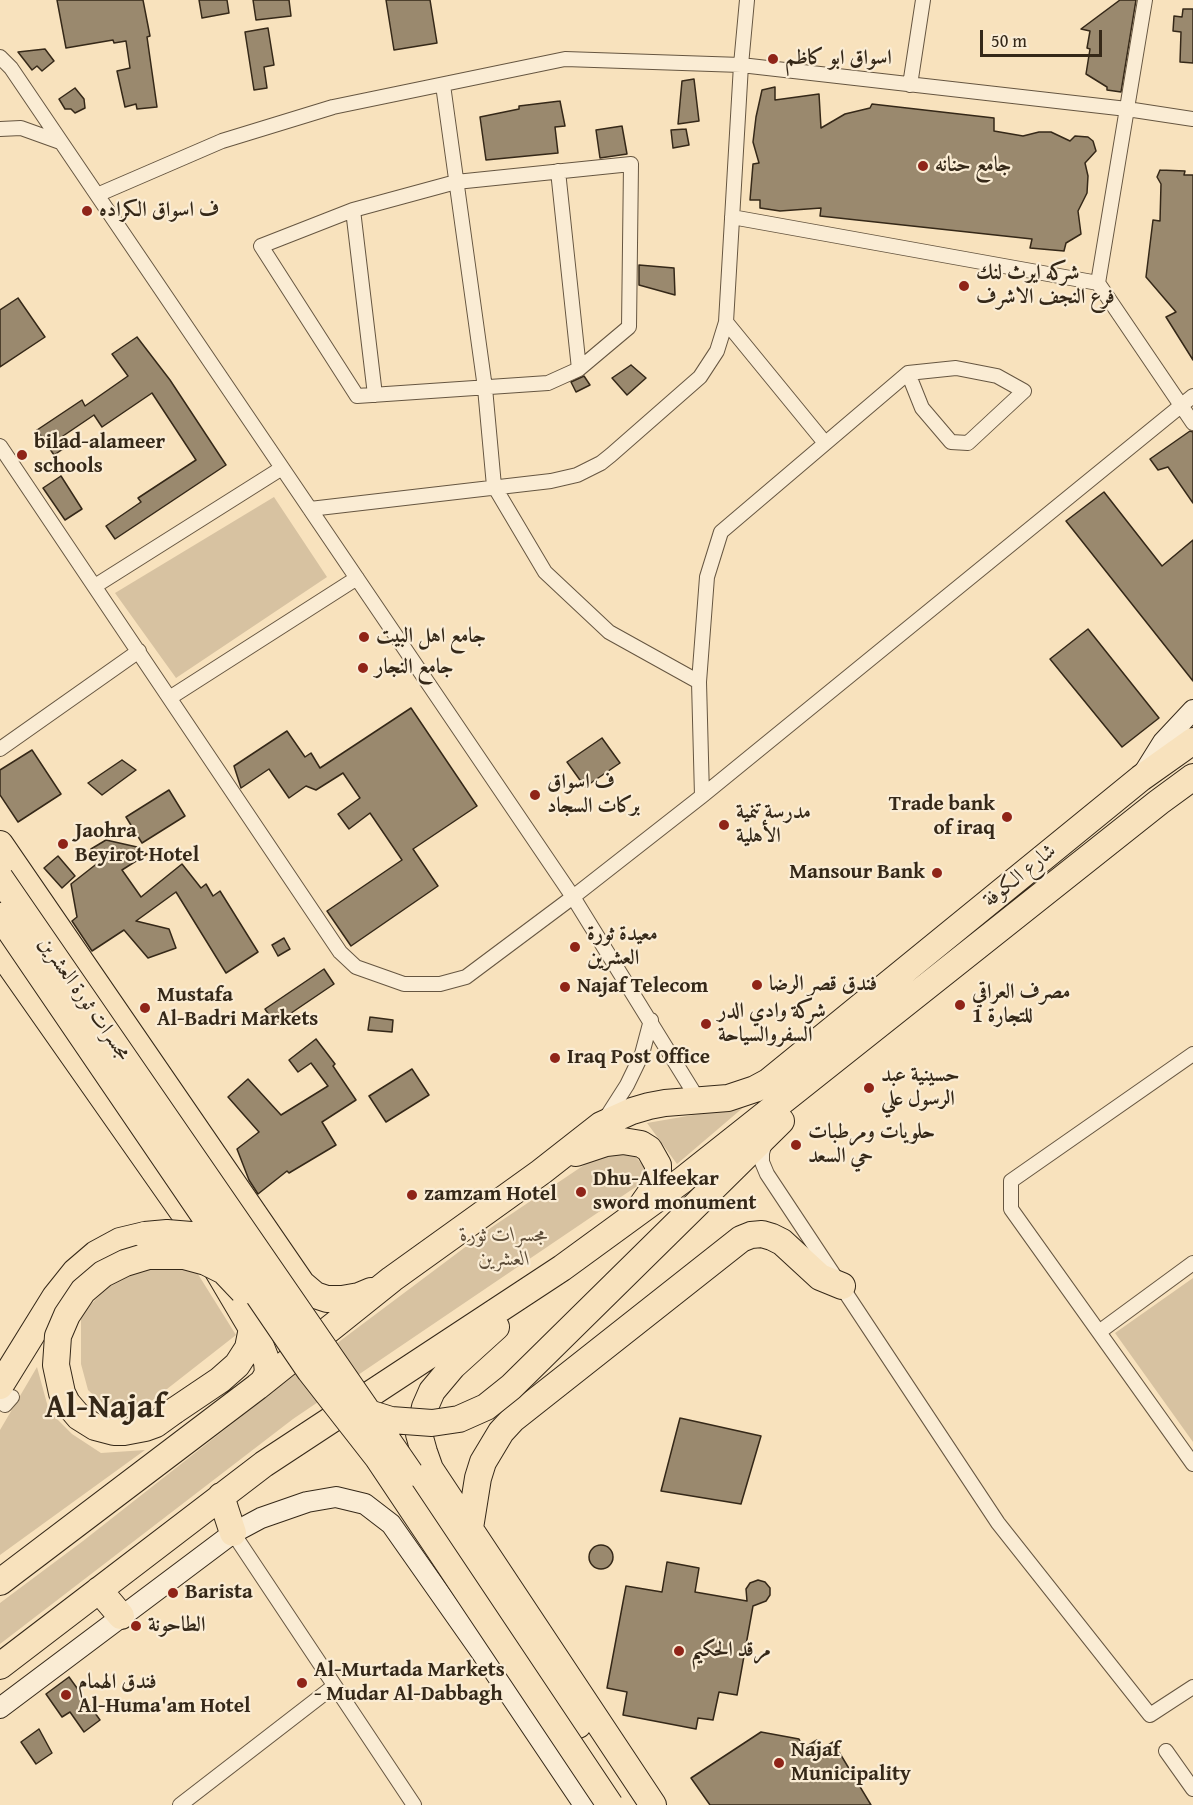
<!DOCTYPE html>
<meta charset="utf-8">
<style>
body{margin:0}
#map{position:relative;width:1193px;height:1805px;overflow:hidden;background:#f8e2bd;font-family:"Gentium Book Plus",serif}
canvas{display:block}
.scale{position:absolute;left:980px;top:30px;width:122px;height:27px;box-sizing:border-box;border:3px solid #352818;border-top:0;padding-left:8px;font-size:18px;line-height:21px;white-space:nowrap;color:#352818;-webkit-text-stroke:4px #faecd4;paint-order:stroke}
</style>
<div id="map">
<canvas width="1193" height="1805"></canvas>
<div class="scale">50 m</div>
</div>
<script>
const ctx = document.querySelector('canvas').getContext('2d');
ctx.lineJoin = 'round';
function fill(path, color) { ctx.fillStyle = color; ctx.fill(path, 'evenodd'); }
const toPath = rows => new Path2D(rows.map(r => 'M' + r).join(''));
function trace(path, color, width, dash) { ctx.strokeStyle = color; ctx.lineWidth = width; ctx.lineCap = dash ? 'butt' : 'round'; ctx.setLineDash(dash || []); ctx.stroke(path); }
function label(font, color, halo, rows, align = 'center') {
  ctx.font = font + ' "Gentium Book Plus",Amiri,serif'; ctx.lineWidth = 4.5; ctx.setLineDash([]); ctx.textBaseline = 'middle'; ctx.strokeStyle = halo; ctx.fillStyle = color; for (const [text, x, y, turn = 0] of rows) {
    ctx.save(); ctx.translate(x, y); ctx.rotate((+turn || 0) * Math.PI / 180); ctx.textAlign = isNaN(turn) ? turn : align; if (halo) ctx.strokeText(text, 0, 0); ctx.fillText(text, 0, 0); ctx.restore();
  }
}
const green = toPath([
 [274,497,327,577,176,678,115,593],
 [745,1106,677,1164,647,1123],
 [621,1153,634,1155,644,1167,646,1180,293,1419,0,1644,0,1603,83,1541,284,1383,492,1227,590,1161],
 [183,1265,196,1271,236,1335,144,1407,123,1411,105,1406,88,1390,81,1364,81,1315,109,1285,134,1272,158,1267],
 [1193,1278,1193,1442,1115,1333],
 [37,1367,49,1411,72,1434,101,1453,145,1450,0,1555,0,1430]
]);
const building = toPath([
 [57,0,143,0,150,36,147,37,157,107,137,109,136,104,125,107,117,71,130,68,126,41,114,43,113,40,66,48,57,0],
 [199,0,227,0,229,13,202,18,199,0],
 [253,0,289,0,291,16,256,20,253,0],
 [386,0,430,0,437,43,394,50,386,0],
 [1120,0,1136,0,1121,92,1107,90,1107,87,1086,74,1090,49,1087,48,1090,31,1081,29,1120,0],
 [1183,9,1193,9,1193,63,1180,62,1181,32,1173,31,1174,16,1182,17,1183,9],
 [268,28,274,65,264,67,267,88,254,90,245,32,268,28],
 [45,49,54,61,42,71,37,66,32,70,18,52,45,49],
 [694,79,699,121,678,124,682,81,694,79],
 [775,87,775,100,819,94,821,128,845,114,870,108,872,104,994,118,994,131,1023,136,1039,132,1051,132,1070,141,1075,136,1088,137,1093,141,1096,151,1085,163,1088,176,1087,193,1078,211,1081,234,1066,243,1064,251,1030,248,1032,239,820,216,821,208,780,211,760,208,760,200,750,200,753,164,759,163,753,142,756,117,762,90,775,87],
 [75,88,84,99,85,108,75,113,71,109,65,109,59,99,75,88],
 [560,101,565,126,555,127,558,153,486,160,480,117,519,109,519,106,560,101],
 [622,126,627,154,600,158,596,130,622,126],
 [686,129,689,145,673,148,671,130,686,129],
 [1160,170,1185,171,1184,175,1193,175,1193,360,1166,317,1176,312,1146,277,1153,220,1160,221,1161,184,1157,177,1160,170],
 [639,265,674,268,675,295,639,285,639,265],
 [18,298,45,337,0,367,0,310,18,298],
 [137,337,170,380,226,465,115,539,106,526,141,502,138,498,196,460,152,393,102,427,94,415,63,436,69,445,54,455,37,430,82,400,85,406,128,376,112,354,137,337],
 [631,365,646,378,627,395,612,378,631,365],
 [584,376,590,385,576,392,571,382,584,376],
 [1190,431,1193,432,1193,503,1168,467,1158,470,1150,459,1190,431],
 [61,476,82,509,65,520,43,488,61,476],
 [1104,492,1162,566,1193,540,1193,681,1066,521,1104,492],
 [1088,629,1159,718,1122,747,1050,659,1088,629],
 [411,708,477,806,413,849,438,886,351,946,327,911,402,860,370,813,349,829,338,814,360,798,343,773,316,790,306,786,289,798,269,769,241,788,234,766,287,731,305,757,311,753,320,768,411,708],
 [602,738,620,763,585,787,567,762,602,738],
 [32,750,61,794,18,822,0,795,0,770,32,750],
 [122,760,136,770,102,795,88,783,122,760],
 [169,790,185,816,142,843,126,817,169,790],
 [106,840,137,847,147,854,122,870,141,897,182,864,201,888,206,884,213,896,220,891,258,952,226,973,176,892,136,921,169,929,176,948,148,958,124,930,92,951,72,921,77,917,71,884,99,862,91,849,106,840],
 [58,856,75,876,62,888,44,868,58,856],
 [284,938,290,949,278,956,272,945,284,938],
 [324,969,334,984,275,1024,265,1009,324,969],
 [370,1017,393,1020,392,1032,368,1030,370,1017],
 [316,1039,335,1064,333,1066,356,1100,322,1122,336,1145,289,1173,287,1171,258,1194,249,1180,237,1149,259,1132,228,1097,248,1079,281,1115,328,1086,311,1063,298,1072,289,1060,316,1039],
 [412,1069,429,1095,386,1122,369,1096,412,1069],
 [680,1418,761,1436,741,1504,661,1491,680,1418],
 '589 1557a12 12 0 1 1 24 0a12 12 0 1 1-24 0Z',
 [667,1562,699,1568,695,1592,747,1601,746,1589,750,1583,758,1580,765,1582,770,1588,770,1595,766,1601,753,1606,737,1695,719,1692,713,1720,698,1718,696,1729,623,1715,627,1692,607,1688,626,1586,662,1592,667,1562],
 [69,1677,100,1720,84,1732,70,1712,62,1717,46,1694,69,1677],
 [39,1729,52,1753,36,1764,21,1742,39,1729],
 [761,1732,799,1739,804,1748,817,1740,822,1749,833,1742,871,1805,710,1805,691,1778,761,1732]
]);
const street = toPath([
 [1145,0,1098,283,1193,423],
 [0,57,11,68,573,897,699,1101],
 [443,85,485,388,494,486,545,572,609,632,699,682],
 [910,85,923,0],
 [0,129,21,128,60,142],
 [631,164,629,327,579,369,548,383,357,396,261,246,353,210,456,182,631,164],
 [558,171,579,369],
 [97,195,222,141,333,107,565,59,741,65,1127,109,1193,119],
 [353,210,375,395],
 [732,217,1098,283],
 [726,322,825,443],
 [0,446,340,952,356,967,404,984,440,984,466,977,573,897,702,796,1193,396],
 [310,509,551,481,577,475,601,463,611,455,700,377,717,351,726,322,741,65,747,0],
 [95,586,282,468],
 [171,697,357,578],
 [0,749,139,651],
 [702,796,699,682,707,577,721,532,908,373,956,368,997,376,1024,391,968,443,951,442,922,408,908,373],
 [1193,1054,1011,1181,1011,1209,1193,1464],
 [604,1121,627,1085,642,1054,651,1020],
 [766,1140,762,1153,762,1162,767,1174,998,1523,1150,1715,1193,1687],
 [1099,1332,1193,1263],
 [0,1401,5,1405,12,1397],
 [233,1533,414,1805],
 [1166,1751,1193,1789],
 [180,1805,334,1686]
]);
const secondary = toPath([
 [1143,774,1163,742,1193,710],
 [0,1708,233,1533,261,1518,307,1502,336,1497,365,1504,391,1524,481,1652,584,1805]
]);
const highway = toPath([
 [0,844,302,1284,315,1295,327,1299,342,1299,359,1296,371,1291],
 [0,951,183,1212,258,1339,267,1362,268,1373,263,1382],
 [576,1153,606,1143,623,1141,641,1144,649,1149,658,1165,658,1174,654,1188,640,1208],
 [706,1195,781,1121],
 [496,1327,453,1366,432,1391,425,1407,419,1434,424,1452,430,1469,653,1805],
 [0,1386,55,1297,75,1272,96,1254,120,1241,145,1235],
 [174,1411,220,1380,237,1365,248,1348,252,1328],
 [410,1473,578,1725],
 [221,1496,233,1533],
 [470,1528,478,1478,483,1462,501,1432,513,1419,741,1239,751,1235,762,1234,772,1237,782,1242,820,1277,842,1286],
 [0,1582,257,1387,392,1279,541,1172,601,1125,632,1111,649,1106,665,1103,728,1098,755,1089,768,1082,1141,778,1193,741],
 [99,1590,121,1616],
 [0,1666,264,1464,562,1268,684,1179,1159,802,1193,777]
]);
const highwayBridge = toPath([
 [0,878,410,1473],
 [0,916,310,1371,378,1458,610,1805],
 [145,1235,167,1233,191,1235,228,1250],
 [174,1411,156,1424,145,1428,124,1432,114,1432,95,1427,79,1417,67,1403,62,1393,56,1365,58,1336,67,1315,83,1291,103,1274,125,1263,148,1256,184,1256,206,1262,224,1271,243,1291],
 [362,1411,391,1420,432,1423,459,1419,486,1407,511,1387,706,1195]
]);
const markers = [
 [773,59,6,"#8f2418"],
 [923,166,6,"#8f2418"],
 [87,211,6,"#8f2418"],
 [964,286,6,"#8f2418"],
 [22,455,6,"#8f2418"],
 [364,637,6,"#8f2418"],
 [363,668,6,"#8f2418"],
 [535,795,6,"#8f2418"],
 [1007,817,6,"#8f2418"],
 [724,825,6,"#8f2418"],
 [63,844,6,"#8f2418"],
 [937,873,6,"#8f2418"],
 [575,947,6,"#8f2418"],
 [757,985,6,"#8f2418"],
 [565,987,6,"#8f2418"],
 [960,1005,6,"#8f2418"],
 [145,1008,6,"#8f2418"],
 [706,1024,6,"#8f2418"],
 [555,1058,6,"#8f2418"],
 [869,1088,6,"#8f2418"],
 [796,1145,6,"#8f2418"],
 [581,1192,6,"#8f2418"],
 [412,1195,6,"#8f2418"],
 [173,1593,6,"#8f2418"],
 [136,1626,6,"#8f2418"],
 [679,1651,6,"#8f2418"],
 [302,1683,6,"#8f2418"],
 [66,1695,6,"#8f2418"],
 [779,1763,6,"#8f2418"]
];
const poiNames = [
 ["اسواق ابو كاظم",785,59],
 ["جامع حنانه",935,166],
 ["ف اسواق الكراده",99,211],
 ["شركه ايرث لنك",976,274],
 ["فرع النجف الاشرف",976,298],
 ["bilad-alameer",34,443],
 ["schools",34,467],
 ["جامع اهل البيت",376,637],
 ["جامع النجار",375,668],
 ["ف اسواق",547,783],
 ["بركات السجاد",547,807],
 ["Trade bank",995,805,"right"],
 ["of iraq",995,829,"right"],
 ["مدرسة تنمية",736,813],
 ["الأهلية",736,837],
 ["Jaohra",75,832],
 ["Beyirot Hotel",75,856],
 ["Mansour Bank",925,873,"right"],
 ["معيدة ثورة",587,935],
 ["العشرين",587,959],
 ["فندق قصر الرضا",769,985],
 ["Najaf Telecom",577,987],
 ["مصرف العراقي",972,993],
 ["للتجارة 1",972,1017],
 ["Mustafa",157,996],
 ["Al-Badri Markets",157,1020],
 ["شركة وادي الدر",718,1012],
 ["السفروالسياحة",718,1036],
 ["Iraq Post Office",567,1058],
 ["حسينية عبد",881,1076],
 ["الرسول علي",881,1100],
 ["حلويات ومرطبات",808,1133],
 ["حي السعد",808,1157],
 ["Dhu-Alfeekar",593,1180],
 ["sword monument",593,1204],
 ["zamzam Hotel",424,1195],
 ["Barista",185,1593],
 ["الطاحونة",148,1626],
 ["مرقد الحكيم",691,1651],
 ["Al-Murtada Markets",314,1671],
 ["- Mudar Al-Dabbagh",314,1695],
 ["فندق الهمام",78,1683],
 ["Al-Huma'am Hotel",78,1707],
 ["Najaf",791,1751],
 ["Municipality",791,1775]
];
const streetNames = [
 ["شارع الكوفة",1020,876,-39],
 ["مجسرات ثورة العشرين",84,999,55]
];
const parkNames = [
 ["مجسرات ثورة",504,1236],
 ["العشرين",504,1260]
];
const townNames = [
 ["Al-Najaf",105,1409]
];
fill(green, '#d7c2a1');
fill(building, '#9a896e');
trace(building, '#352818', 1.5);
trace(street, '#665641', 16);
trace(secondary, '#352818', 22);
trace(highway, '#352818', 28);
trace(street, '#faecd4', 14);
trace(secondary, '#faecd4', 20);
trace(highway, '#f8e2bd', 26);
trace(highwayBridge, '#352818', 28, []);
trace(highwayBridge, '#f8e2bd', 26);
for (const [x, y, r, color] of markers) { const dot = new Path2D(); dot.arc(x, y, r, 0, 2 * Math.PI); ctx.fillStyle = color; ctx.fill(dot); trace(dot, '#faecd4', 2); }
label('bold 21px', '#352818', '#faecd4', poiNames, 'left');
label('21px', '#352818', '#faecd4', streetNames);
label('italic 21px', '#5e4e3a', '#faecd4', parkNames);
label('bold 33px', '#352818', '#faecd4', townNames);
</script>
